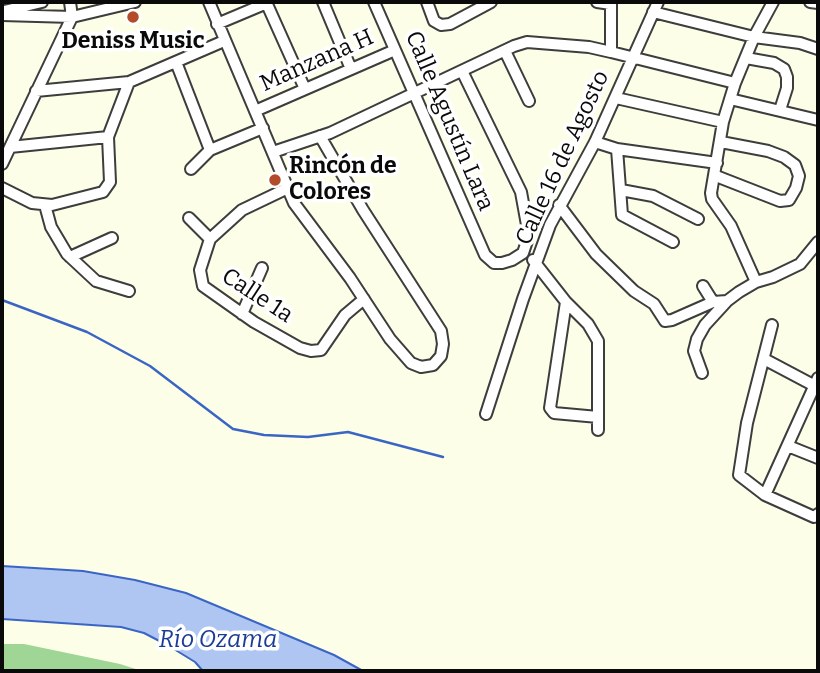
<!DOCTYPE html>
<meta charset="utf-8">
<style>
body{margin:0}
#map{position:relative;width:820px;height:673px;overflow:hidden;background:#fcfee8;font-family:Bitter,serif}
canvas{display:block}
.frame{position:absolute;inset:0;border:4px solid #0a0a0a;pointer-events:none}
</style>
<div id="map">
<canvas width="820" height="673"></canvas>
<div class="frame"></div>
</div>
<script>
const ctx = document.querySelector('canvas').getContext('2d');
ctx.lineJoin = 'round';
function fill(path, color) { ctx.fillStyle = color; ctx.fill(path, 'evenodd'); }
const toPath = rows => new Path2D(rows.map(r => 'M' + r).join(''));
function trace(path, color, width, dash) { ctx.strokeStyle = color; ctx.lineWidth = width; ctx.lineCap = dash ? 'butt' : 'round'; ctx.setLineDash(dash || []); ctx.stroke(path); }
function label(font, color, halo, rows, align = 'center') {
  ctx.font = font + ' Bitter,serif'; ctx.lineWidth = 7; ctx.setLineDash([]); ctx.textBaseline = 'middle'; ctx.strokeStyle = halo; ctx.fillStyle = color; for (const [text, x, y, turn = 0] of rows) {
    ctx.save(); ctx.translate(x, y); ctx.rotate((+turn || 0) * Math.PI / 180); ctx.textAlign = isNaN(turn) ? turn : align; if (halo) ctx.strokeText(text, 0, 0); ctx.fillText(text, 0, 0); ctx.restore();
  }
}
const forest = toPath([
 [2,644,24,644,120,664,142,671,2,671]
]);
const water = toPath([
 [2,566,83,571,135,580,186,593,334,655,363,671,203,671,195,662,169,646,144,633,121,627,2,619,2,566]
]);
const stream = toPath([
 [2,300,87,332,150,366,233,429,264,435,308,437,348,432,443,457]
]);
const minor = toPath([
 [209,2,294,203,350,278,390,339,411,363,421,367,433,365,441,356,443,344,441,331,363,210,320,136],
 [266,2,305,89],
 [323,2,351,69],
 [374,2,485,255,494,263,502,263,512,260,523,253],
 [427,2,434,21,441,25,450,24,491,2],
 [597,2,611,4],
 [611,2,611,52,735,83],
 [810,2,818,3],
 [4,11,42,2],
 [653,12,754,37,800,43,818,49],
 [2,15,72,17,135,2],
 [217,24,267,3],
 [505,51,529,101],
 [746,58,774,63,784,69,787,77,787,88,780,110],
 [176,62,210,150],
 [462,71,521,192,527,225,527,241,523,253],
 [36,91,129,82,224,41],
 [616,98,723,122],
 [730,99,818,120],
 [255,111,395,50],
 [595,142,617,149,717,163],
 [10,147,108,137],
 [617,149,622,215,673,242],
 [273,152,330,133,514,46,527,42,589,47,611,52],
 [2,164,72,17,70,2],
 [191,169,210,150,263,128],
 [716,176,780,201,789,200,796,188,799,176,795,165,784,157,768,151,721,142],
 [2,188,32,203,52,205,103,192,110,182,108,137,129,82],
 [288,188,242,210,210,239,200,270,203,286,254,322,300,348,311,351,321,350,345,315,364,299],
 [621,190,653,196,698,219],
 [45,205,51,227,67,254,96,281,129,291],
 [559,205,596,254,634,291,654,304,665,321,672,320,713,302,727,301],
 [189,218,210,239],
 [70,257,112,238],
 [533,260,566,302,588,324,598,341,598,430],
 [756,282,731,226,712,199,711,193,723,122,735,83,754,37,773,2],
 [703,286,713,302],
 [566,302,550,408,554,413,598,417],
 [242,314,262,268],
 [772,325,747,423,739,475,765,495,814,517,818,514],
 [764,359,815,386],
 [702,373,694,351,697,339,705,325,727,301,739,292,756,282,773,277,800,264,818,242],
 [486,414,523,299,550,225,595,142,658,2],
 [788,446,818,458],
 [765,495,818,378]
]);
const markers = [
 [133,17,7,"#b24c2a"],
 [275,180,7,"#b24c2a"]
];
const poiNames = [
 ["Deniss Music",133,42],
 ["Rincón de",289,167,"left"],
 ["Colores",289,193,"left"]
];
const streetNames = [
 ["Manzana H",317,61,-24],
 ["Calle Agustín Lara",449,121,67],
 ["Calle 16 de Agosto",563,158,-65],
 ["Calle 1a",257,296,33]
];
const waterNames = [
 ["Río Ozama",218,640]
];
fill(forest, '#9fd595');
fill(water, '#b0c6f2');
trace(water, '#3b65c5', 2);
trace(stream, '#3b65c5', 2.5);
trace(minor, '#3d3d3d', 14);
trace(minor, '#fff', 10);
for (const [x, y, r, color] of markers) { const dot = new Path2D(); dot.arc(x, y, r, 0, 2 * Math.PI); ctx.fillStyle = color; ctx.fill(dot); trace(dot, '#fff', 2.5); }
label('bold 23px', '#0a0a0a', '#fff', poiNames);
label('23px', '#0a0a0a', '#fff', streetNames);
label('italic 24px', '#1b3c94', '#fff', waterNames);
</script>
